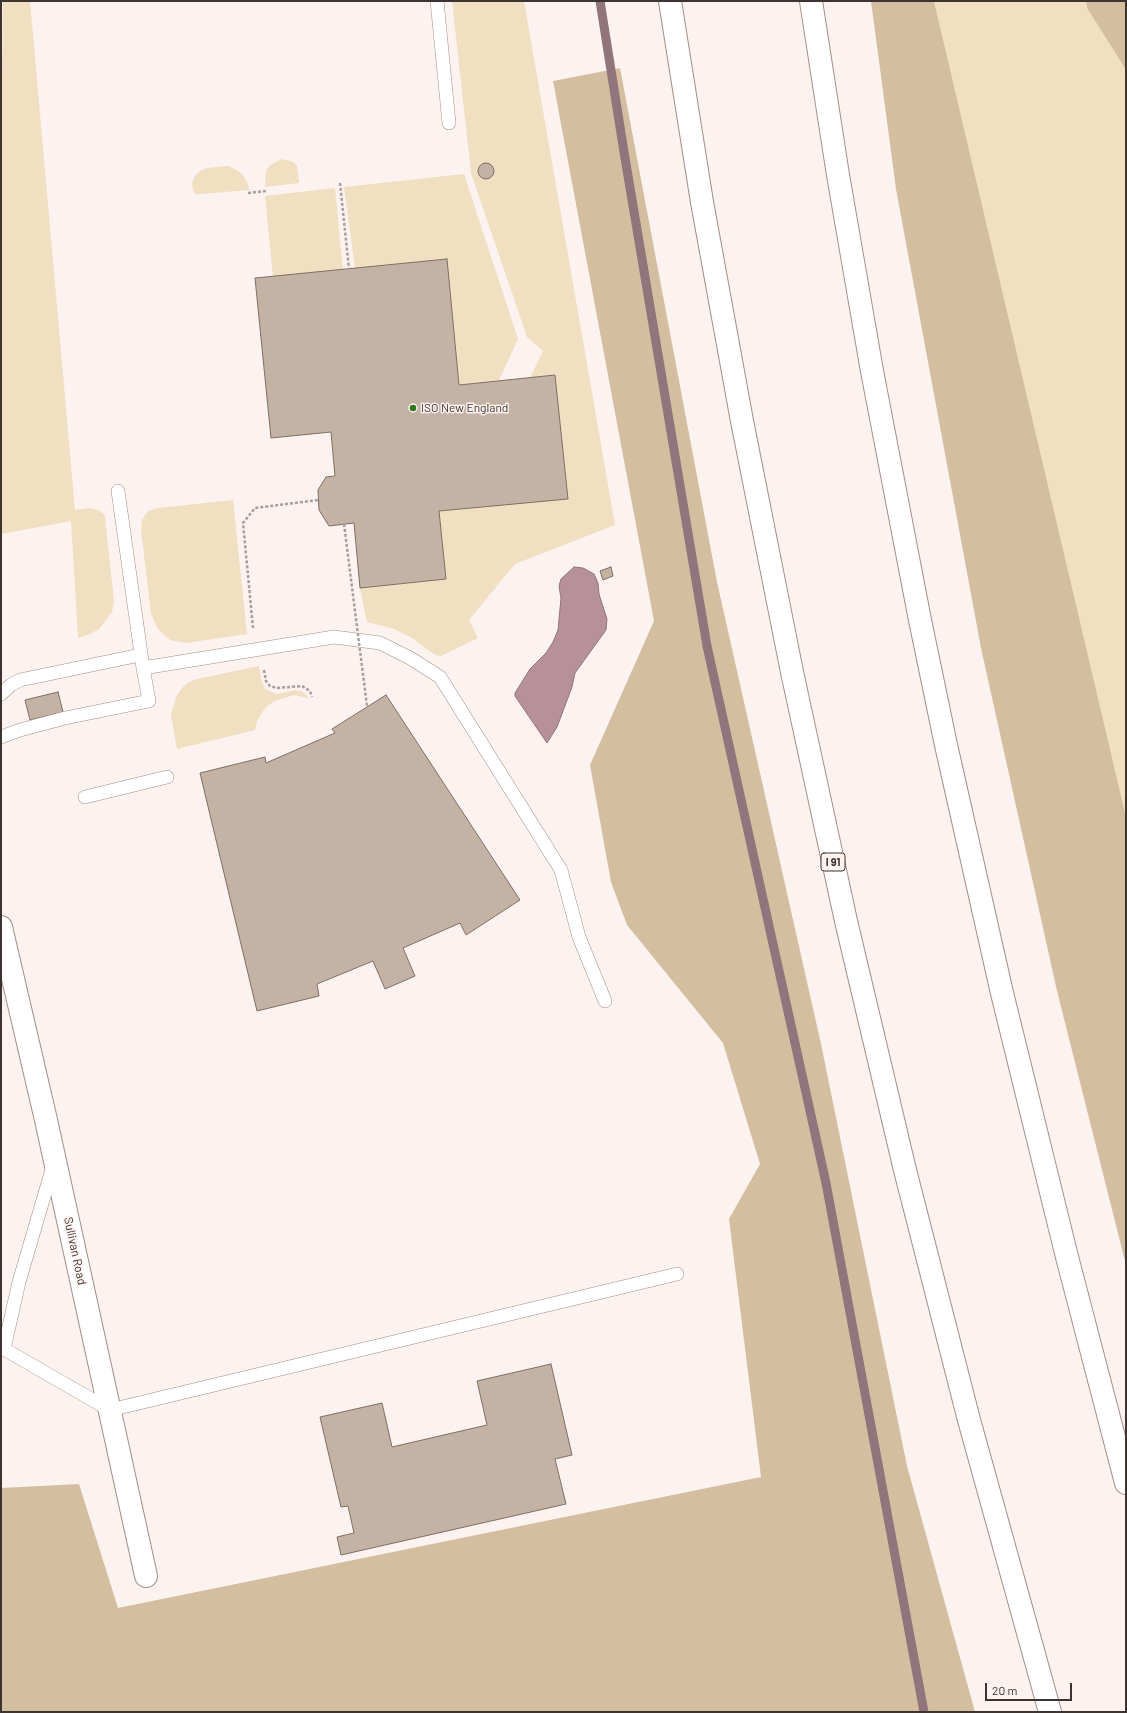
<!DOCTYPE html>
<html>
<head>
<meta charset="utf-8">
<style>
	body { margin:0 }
	#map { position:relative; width:1127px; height:1713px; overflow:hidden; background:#fcf2ef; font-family:Barlow,sans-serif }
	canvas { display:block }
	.frame { position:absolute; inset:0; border:2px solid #3d3432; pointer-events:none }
	.scale { position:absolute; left:985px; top:1683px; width:87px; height:18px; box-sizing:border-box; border:2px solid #3d3432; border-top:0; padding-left:5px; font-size:12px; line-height:14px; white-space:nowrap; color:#3d3432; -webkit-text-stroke:3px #fcf2ef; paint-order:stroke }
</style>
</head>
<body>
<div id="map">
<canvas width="1127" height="1713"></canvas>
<div class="frame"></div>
<div class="scale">20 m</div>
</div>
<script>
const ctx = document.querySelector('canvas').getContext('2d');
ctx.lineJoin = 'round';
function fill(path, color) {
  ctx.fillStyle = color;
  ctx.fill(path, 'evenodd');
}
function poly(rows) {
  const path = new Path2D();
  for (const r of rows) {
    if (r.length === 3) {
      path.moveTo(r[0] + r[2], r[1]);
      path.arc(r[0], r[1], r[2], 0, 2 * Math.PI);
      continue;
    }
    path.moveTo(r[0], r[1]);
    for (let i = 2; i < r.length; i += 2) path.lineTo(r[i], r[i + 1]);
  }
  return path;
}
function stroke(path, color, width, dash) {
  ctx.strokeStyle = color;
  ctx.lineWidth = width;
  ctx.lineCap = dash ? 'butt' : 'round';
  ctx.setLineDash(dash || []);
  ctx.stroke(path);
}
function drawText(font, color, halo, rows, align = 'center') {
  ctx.font = font + ' Barlow,sans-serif';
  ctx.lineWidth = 3;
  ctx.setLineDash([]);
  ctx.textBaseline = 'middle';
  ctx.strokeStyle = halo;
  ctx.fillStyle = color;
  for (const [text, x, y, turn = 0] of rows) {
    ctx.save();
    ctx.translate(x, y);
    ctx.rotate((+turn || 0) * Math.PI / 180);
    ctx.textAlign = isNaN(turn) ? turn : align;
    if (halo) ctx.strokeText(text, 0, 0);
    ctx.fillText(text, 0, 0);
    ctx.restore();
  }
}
fill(poly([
	[3,1,30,1,75,510,90,508,98,510,104,514,105,518,114,601,112,612,99,629,88,635,78,638,71,521,1,534,1,148],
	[452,1,524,1,615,525,515,564,469,620,478,638,441,656,435,655,412,638,394,629,367,622,360,588,446,579,439,511,568,499,555,375,530,378,543,351,527,337,471,173],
	[934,1,1086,1,1087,8,1126,70,1126,817],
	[282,159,294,162,297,166,299,183,265,187,266,171,270,165],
	[228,166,237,170,243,175,248,184,249,190,201,194,196,194,194,192,192,185,193,180,196,175,200,171,207,168],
	[464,174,518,339,499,380,459,385,447,259,355,268,344,187],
	[335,188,343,270,273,277,265,196],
	[233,500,247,634,186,643,170,640,158,629,151,614,141,530,142,520,148,511,158,508],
	[259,666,261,679,265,689,277,694,295,690,301,691,306,694,308,698,294,695,275,701,267,706,261,714,257,721,255,730,177,749,171,715,176,697,182,688,189,682,197,679]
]), '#f1dfc2');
fill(poly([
	[871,1,934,1,1126,817,1126,1265,1057,991,981,648,896,189],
	[1086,1,1126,1,1126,70,1087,8],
	[620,68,717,582,821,1044,907,1466,975,1712,1,1712,1,1488,79,1484,118,1608,761,1477,729,1219,760,1164,723,1043,627,925,611,882,590,765,654,621,553,81]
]), '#d3be9f');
const water = poly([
	[574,567,583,568,594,574,598,583,599,594,607,619,606,630,575,673,572,687,557,727,547,743,515,696,515,693,530,669,546,653,553,642,558,630,561,598,559,586,561,579,574,567]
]);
fill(water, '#b6909b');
stroke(water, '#92747c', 1);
stroke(poly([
	[600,1,624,152,707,646,826,1183,924,1712]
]), '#92747c', 9);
const building = poly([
	[486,171,8],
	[447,259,459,385,555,375,568,499,439,511,446,579,360,588,354,523,329,526,319,510,318,490,326,477,335,476,331,432,271,438,255,278,447,259],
	[611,567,613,576,603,580,600,571,611,567],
	[58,692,63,712,30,720,25,700,58,692],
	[386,695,520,900,466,935,460,923,403,948,415,976,385,989,373,961,317,984,319,996,257,1011,200,773,265,757,266,763,335,733,332,729,386,695],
	[551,1364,572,1455,555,1459,566,1504,341,1555,337,1537,354,1533,348,1506,341,1507,320,1417,382,1403,392,1447,487,1425,477,1381,551,1364]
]);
fill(building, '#c4b2a5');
stroke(building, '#7f6e62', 1);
const service = poly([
	[437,1,449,123],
	[118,491,143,668],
	[1,694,11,685,20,680,140,655],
	[1,737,20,730,65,718,149,701,143,668,334,637,380,643,410,658,440,677,561,870,579,937,605,1001],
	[85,797,167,777],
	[1,1349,4,1349,110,1410,677,1274],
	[4,1349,19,1282,53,1166]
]);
const minor = poly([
	[1,927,46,1120,146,1576]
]);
const motorway = poly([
	[670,1,702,202,742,421,792,672,846,921,905,1170,969,1420,1050,1712],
	[811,1,838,175,872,371,920,620,946,745,1002,993,1067,1257,1126,1483]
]);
stroke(service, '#a28d86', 14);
stroke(minor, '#a28d86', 24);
stroke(motorway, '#a28d86', 24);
stroke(poly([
	[340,183,349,269],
	[248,193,266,191],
	[253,628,243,523,255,508,318,500],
	[264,670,266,681,270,686,277,688,302,686,310,691,312,697]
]), '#a89e9c', 2.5, [3, 2]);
stroke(service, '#fff', 13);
stroke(minor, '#fff', 22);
stroke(motorway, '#fff', 22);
stroke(poly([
	[344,524,367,706]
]), '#a89e9c', 2.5, [3, 2]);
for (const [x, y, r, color] of [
	[413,408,4,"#30781b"]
]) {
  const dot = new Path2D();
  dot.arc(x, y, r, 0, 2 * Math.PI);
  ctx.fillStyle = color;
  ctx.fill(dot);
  stroke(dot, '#fcf2ef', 1.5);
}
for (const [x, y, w] of [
	[833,862,24]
]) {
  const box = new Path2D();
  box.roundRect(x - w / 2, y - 9, w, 18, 3);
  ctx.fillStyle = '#fcf2ef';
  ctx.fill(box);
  stroke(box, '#3d3432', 1);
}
drawText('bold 11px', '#3d3432', null, [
	["I 91",833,862]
]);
drawText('12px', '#3d3432', '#fcf2ef', [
	["ISO New England",421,408]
], 'left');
drawText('12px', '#3d3432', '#fcf2ef', [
	["Sullivan Road",75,1251,78]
]);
</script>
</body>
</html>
